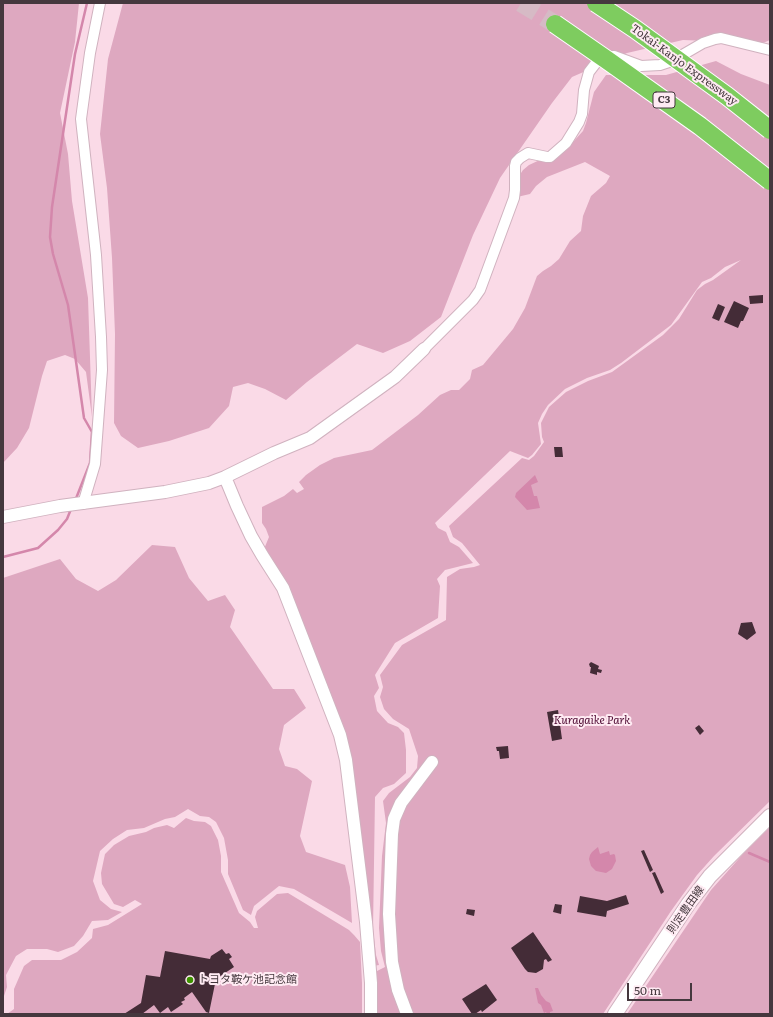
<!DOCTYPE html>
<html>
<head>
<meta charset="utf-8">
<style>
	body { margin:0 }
	#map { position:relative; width:773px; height:1017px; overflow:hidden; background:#fadae7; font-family:Literata,serif }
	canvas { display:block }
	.frame { position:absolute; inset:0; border:4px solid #45383e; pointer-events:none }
	.scale { position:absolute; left:627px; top:983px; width:65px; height:18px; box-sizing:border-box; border:2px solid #45383e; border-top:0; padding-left:5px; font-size:12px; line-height:14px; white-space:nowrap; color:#45383e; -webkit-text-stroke:3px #ffebf3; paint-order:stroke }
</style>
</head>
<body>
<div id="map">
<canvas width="773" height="1017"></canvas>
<div class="frame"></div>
<div class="scale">50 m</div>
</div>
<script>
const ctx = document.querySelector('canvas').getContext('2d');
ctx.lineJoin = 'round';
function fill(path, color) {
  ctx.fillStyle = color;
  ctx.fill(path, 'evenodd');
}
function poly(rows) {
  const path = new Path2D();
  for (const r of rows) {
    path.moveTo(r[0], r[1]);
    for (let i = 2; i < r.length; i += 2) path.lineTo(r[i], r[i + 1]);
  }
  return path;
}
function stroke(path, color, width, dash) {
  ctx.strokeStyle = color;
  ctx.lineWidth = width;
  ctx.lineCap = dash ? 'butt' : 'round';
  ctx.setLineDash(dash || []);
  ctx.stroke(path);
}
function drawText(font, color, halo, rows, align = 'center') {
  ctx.font = font + ' Literata,"Noto Sans JP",serif';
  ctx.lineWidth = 4;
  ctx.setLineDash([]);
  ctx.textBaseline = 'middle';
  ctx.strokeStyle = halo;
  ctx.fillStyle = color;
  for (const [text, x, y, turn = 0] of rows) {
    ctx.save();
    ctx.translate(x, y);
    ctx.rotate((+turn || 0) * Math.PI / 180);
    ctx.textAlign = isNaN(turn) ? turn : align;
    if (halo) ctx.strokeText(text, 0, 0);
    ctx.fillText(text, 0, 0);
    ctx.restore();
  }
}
fill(poly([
	[3,3,79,3,75,42,60,113,68,154,72,201,88,298,92,417,86,372,75,359,65,355,47,361,42,376,29,428,17,448,3,463],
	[123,3,770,3,770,40,763,43,683,40,627,53,572,77,552,103,500,178,473,235,441,317,410,341,383,353,357,344,307,382,286,400,265,389,248,383,233,387,229,406,209,428,169,441,138,448,121,436,114,423,115,334,112,258,107,188,100,134,108,59],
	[716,61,741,74,770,85,770,801,714,856,697,875,671,911,603,1014,376,1014,375,972,385,967,381,951,379,928,382,856,386,823,383,801,389,793,410,777,417,768,418,756,409,729,393,719,384,709,380,697,383,687,380,675,402,645,446,620,447,577,460,569,474,567,480,565,462,543,453,537,449,526,522,458,529,460,534,456,544,442,542,437,541,423,549,407,566,392,588,381,612,372,663,335,679,319,697,290,705,284,713,280,741,260,725,267,711,278,702,282,671,325,621,363,610,370,587,378,565,389,548,405,542,414,538,423,541,444,532,455,528,458,510,451,435,523,438,528,446,532,450,542,459,547,473,563,445,570,437,579,440,586,438,618,395,643,375,675,379,688,374,696,377,711,388,723,398,727,404,733,406,750,406,773,394,784,383,788,375,797,373,929,376,955,379,965,373,966,345,739,264,549,269,537,266,529,262,523,262,507,284,496,293,489,297,493,304,489,299,482,306,475,320,465,334,458,372,450,418,415,440,395,451,390,459,390,470,379,472,370,483,365,513,329,525,308,537,276,543,271,551,266,559,259,570,241,581,231,583,216,591,196,606,183,610,176,585,162,547,177,536,186,530,194,517,197,519,176,523,170,529,165,570,146,573,142,583,131,586,123,594,92,606,75,666,75],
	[152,545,175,547,189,578,208,601,225,595,235,610,230,627,273,689,294,689,306,708,284,725,279,749,285,766,297,769,312,781,300,836,306,852,345,865,350,887,352,923,294,889,279,886,254,906,251,915,243,910,228,874,228,860,224,838,216,822,209,817,200,816,188,809,175,817,165,819,144,828,127,830,113,839,100,851,93,881,100,900,111,909,122,912,108,920,92,921,83,936,74,946,58,952,47,949,27,949,16,956,6,975,7,987,3,999,3,578,60,559,76,579,98,591,116,580],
	[186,818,194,821,205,822,211,826,218,840,221,856,221,872,239,913,250,922,254,928,258,928,255,917,257,911,277,894,288,893,349,930,354,935,360,942,362,983,362,1014,7,1014,14,1009,14,989,24,966,32,960,61,960,77,952,92,938,93,929,108,925,142,904,135,900,123,907,114,904,102,884,101,873,105,854,114,845,129,836,146,832,154,828,167,825,174,828],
	[770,827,770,1014,627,1014,711,890,743,854]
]), '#dea8c0');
fill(poly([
	[535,475,538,482,531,485,534,496,537,496,540,508,527,510,515,497,516,493],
	[598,847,600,854,609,851,610,855,614,854,615,855,616,861,612,869,606,873,596,871,591,866,589,859,590,855,592,852],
	[535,988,538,988,541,995,546,1001,550,1003,553,1011,550,1012,550,1014,547,1014,546,1012,544,1013,541,1005,538,1003]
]), '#d487ab');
stroke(poly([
	[75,501,90,463,92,432,84,418,68,305,53,254,50,237,52,207,75,54,87,3],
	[3,557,38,548,58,530,67,519,71,509],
	[749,853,770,862]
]), '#d487ab', 2.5);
fill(poly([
	[763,295,763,303,750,304,749,296],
	[734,301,749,308,743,321,741,321,738,328,724,322],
	[718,304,725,307,719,321,712,318],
	[554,447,562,447,563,457,555,457],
	[752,622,756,633,747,640,738,634,741,623],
	[591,662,599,666,598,669,602,670,601,673,597,672,597,675,590,673,591,667,590,667,589,664],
	[558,710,562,739,552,741,547,712],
	[699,725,704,731,700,735,695,728],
	[508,746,509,758,500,759,499,751,497,751,496,747],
	[644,850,653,870,650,872,641,851],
	[655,872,664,892,661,894,652,873],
	[626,895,629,904,607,911,606,917,577,912,580,896,607,901],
	[555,904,562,905,561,914,553,912],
	[467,909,475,910,474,916,466,914],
	[533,932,552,960,548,962,546,959,544,960,543,969,536,973,528,972,525,969,511,948],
	[222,949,226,954,229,953,232,957,229,959,234,967,216,979,209,1013,206,1012,192,992,184,998,185,1000,181,1002,183,1004,171,1012,168,1007,160,1013,154,1005,142,1014,124,1014,141,1003,146,975,160,977,165,951,210,959,211,956],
	[486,984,497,1000,482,1012,481,1010,475,1014,472,1014,462,999]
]), '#442c37');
stroke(poly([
	[521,3,555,24]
]), '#d6bac5', 18, [18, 9]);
const minor = poly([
	[424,349,473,300,480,290,514,198,515,190,515,166,516,162,520,158,528,153,547,157,550,157,566,143,579,122,582,114,584,90,589,72,599,59,607,57,614,56,641,66,660,65,672,61,703,43,715,39,721,38,770,50],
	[83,504,95,464,102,370,101,337,96,255,81,119,90,53,100,3]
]);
const tertiary = poly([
	[225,477,237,506,251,536,262,555,283,588,340,735,346,760,366,922,371,983,371,1014],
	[3,517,60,506,165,492,209,483,225,477,274,453,310,438,395,377,424,349],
	[407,1014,398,990,392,962,389,914,392,834,394,819,401,803,432,762]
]);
const secondary = poly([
	[615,1014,689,903,710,876,770,816]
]);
stroke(minor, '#d0b2bf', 12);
stroke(tertiary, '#d0b2bf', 14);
stroke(secondary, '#d0b2bf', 16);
stroke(minor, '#fff', 10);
stroke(tertiary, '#fff', 12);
stroke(secondary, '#fff', 14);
const motorwayBridge = poly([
	[596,3,635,29,727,96,770,130],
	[555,24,607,60,700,126,770,181]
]);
stroke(motorwayBridge, '#fff', 20, []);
stroke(motorwayBridge, '#7ecc5f', 18);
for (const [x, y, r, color] of [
	[190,980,4,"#3e9300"]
]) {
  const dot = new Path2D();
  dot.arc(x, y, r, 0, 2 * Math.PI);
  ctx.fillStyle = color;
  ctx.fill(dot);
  stroke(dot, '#ffebf3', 1.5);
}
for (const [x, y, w] of [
	[664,100,22]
]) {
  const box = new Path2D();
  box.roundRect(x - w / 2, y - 8, w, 16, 3);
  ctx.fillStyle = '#ffebf3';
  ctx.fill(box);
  stroke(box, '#45383e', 1);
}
drawText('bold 10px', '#45383e', null, [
	["C3",664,100]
]);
drawText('11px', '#45383e', '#ffebf3', [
	["Tokai-Kanjo Expressway",684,65,36],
	["則定豊田線",686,910,-55]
]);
drawText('italic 11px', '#4c0730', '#ffebf3', [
	["Kuragaike Park",592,721]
]);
drawText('11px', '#45383e', '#ffebf3', [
	["トヨタ鞍ケ池記念館",198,980]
], 'left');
</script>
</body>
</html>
